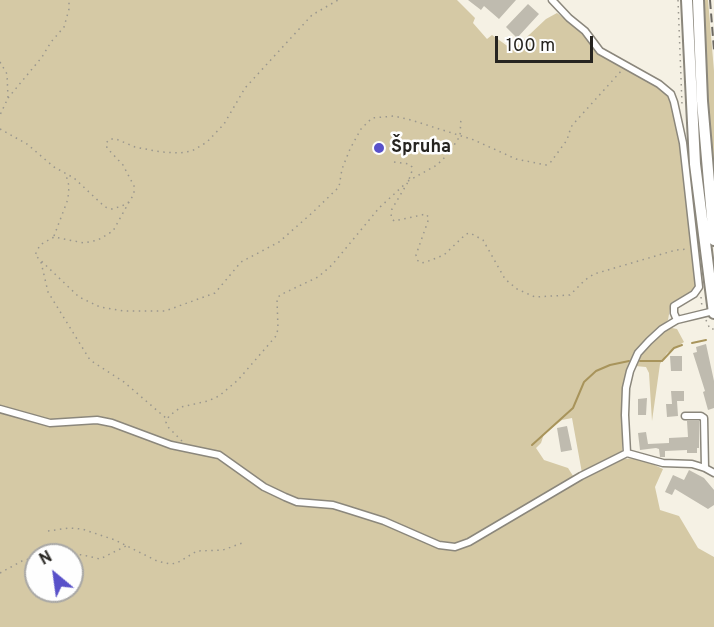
<!DOCTYPE html>
<html>
<head>
<meta charset="utf-8">
<style>
	body { margin:0 }
	#map { position:relative; width:714px; height:627px; overflow:hidden; background:#f5f1e4; font-family:Overpass,sans-serif }
	canvas { display:block }
	.north { position:absolute; left:24px; top:543px; width:60px; height:60px; box-sizing:border-box; background:#fefefe; border:2px solid #a8a7a5; border-radius:50%; rotate:331deg; font-size:16px; font-weight:700; line-height:24px; text-align:center; color:#262420 }
	.north::after { content:''; display:block; margin:auto; width:21px; height:27px; background:#5951c9; clip-path:polygon(50% 0,100% 100%,50% 72%,0 100%) }
	.scale { position:absolute; left:495px; top:36px; width:98px; height:27px; box-sizing:border-box; border:3px solid #262420; border-top:0; padding-left:8px; font-size:18px; line-height:21px; white-space:nowrap; color:#262420; -webkit-text-stroke:4px #fefefe; paint-order:stroke }
</style>
</head>
<body>
<div id="map">
<canvas width="714" height="627"></canvas>
<div class="north">N</div>
<div class="scale">100 m</div>
</div>
<script>
const ctx = document.querySelector('canvas').getContext('2d');
ctx.lineJoin = 'round';
function fill(path, color) {
  ctx.fillStyle = color;
  ctx.fill(path, 'evenodd');
}
function poly(rows) {
  const path = new Path2D();
  for (const r of rows) {
    path.moveTo(r[0], r[1]);
    for (let i = 2; i < r.length; i += 2) path.lineTo(r[i], r[i + 1]);
  }
  return path;
}
function stroke(path, color, width, dash) {
  ctx.strokeStyle = color;
  ctx.lineWidth = width;
  ctx.lineCap = dash ? 'butt' : 'round';
  ctx.setLineDash(dash || []);
  ctx.stroke(path);
}
function drawText(font, color, halo, rows, align = 'center') {
  ctx.font = font + ' Overpass,sans-serif';
  ctx.lineWidth = 5;
  ctx.setLineDash([]);
  ctx.textBaseline = 'middle';
  ctx.strokeStyle = halo;
  ctx.fillStyle = color;
  for (const [text, x, y, turn = 0] of rows) {
    ctx.save();
    ctx.translate(x, y);
    ctx.rotate((+turn || 0) * Math.PI / 180);
    ctx.textAlign = isNaN(turn) ? turn : align;
    if (halo) ctx.strokeText(text, 0, 0);
    ctx.fillText(text, 0, 0);
    ctx.restore();
  }
}
fill(poly([
	[0,0,457,0,475,18,473,23,487,39,492,35,513,50,546,19,557,13,582,32,598,54,627,67,661,88,669,96,679,133,696,286,689,293,671,303,668,320,647,338,628,365,623,394,622,451,582,473,572,418,562,420,544,434,541,443,536,448,544,460,568,468,575,479,456,545,439,543,361,511,291,497,264,484,224,455,183,447,140,432,112,420,88,417,58,421,0,406],
	[702,0,708,0,714,71,714,208,709,157],
	[672,328,677,329,684,342,667,353,660,364,652,421,649,373,646,367,635,366,646,348,664,330],
	[0,412,51,425,94,422,110,424,163,445,223,459,262,487,292,503,336,508,389,526,424,542,454,550,617,460,633,458,648,462,663,469,655,487,660,510,679,516,698,548,714,557,714,627,0,627],
	[36,555,72,555,72,591,36,591]
]), '#d5c9a5');
stroke(poly([
	[692,343,706,340],
	[640,361,662,361,674,348,682,345],
	[532,445,573,408,584,382,596,371,610,365,629,361]
]), '#a8945b', 2);
fill(poly([
	[468,0,516,0,499,19,484,6,481,10],
	[528,4,539,14,517,38,506,27],
	[706,344,714,381,714,408,708,410,703,392,705,391,693,353,697,352,696,347],
	[670,356,682,356,682,371,671,371],
	[671,391,684,391,684,401,677,401,678,416,667,417,666,404,672,404],
	[647,398,646,415,638,415,638,399],
	[687,421,699,421,699,448,697,448,697,453,687,453,687,450,665,451,665,457,660,457,659,449,656,448,640,450,638,433,646,432,648,444,669,443,669,438,688,437],
	[567,426,572,450,561,452,557,428],
	[689,470,704,478,714,490,714,505,708,509,675,489,672,495,665,492,673,475,684,480]
]), '#bfbbaf');
const minor = poly([
	[552,0,569,18,585,31,600,51,659,84,671,94,674,102,683,143,699,287,694,294,674,306,674,313,677,320],
	[714,311,677,320,662,329,649,341,638,353,630,371,626,388,625,415,627,453,663,463,692,464,705,468,714,473],
	[0,409,50,423,97,420,112,423,171,445,219,455,264,487,285,497,297,502,333,505,346,509,384,521,439,545,455,547,469,542,581,476,627,453],
	[685,416,701,416,704,418,705,468]
]);
const primary = poly([
	[687,0,695,164,714,313],
	[698,0,702,101,714,240]
]);
stroke(minor, '#8b877c', 9);
stroke(primary, '#8b877c', 14);
stroke(poly([
	[678,0,682,104],
	[0,62,7,74,8,98,0,115],
	[8,98,42,57,51,42,64,27,69,9,69,0],
	[0,129,27,144,54,167,74,178,105,207,112,209,122,206,129,202,134,194,134,186,123,165,107,148,106,143,110,139,116,139,135,147,161,152,180,153,192,151,207,142,224,124,245,88,312,15,338,0],
	[394,162,409,164,412,167,412,171,408,182,392,209,391,217,394,221,426,214,429,218,416,255,417,260,421,263,426,262,444,255,466,234,470,233,483,240,505,279,517,289,535,297,570,295,585,280,594,274,676,250,689,249],
	[408,181,437,165,449,153,460,136,461,117],
	[129,202,113,231,98,240,84,243,54,237,40,245,35,255,79,297,100,307,124,311,165,311,215,293,241,262,279,242,312,213,339,187,342,169,350,149,361,129,372,118,394,116,411,120,474,140,516,159,546,165,550,163,567,140,571,127,576,121,622,70],
	[54,236,68,199,69,186,66,175],
	[41,262,48,292,90,360,124,382,167,419],
	[701,297,702,307],
	[706,320,710,329,714,329],
	[182,441,167,426,166,422,169,416,181,407,208,401,219,396,238,380,276,336,278,329,277,299,280,295,318,277,332,265,379,208,405,184],
	[48,531,69,528,82,529,115,540,157,561,170,564,177,563,197,551,223,550,245,542],
	[50,555,63,553,83,555,100,559,126,546],
	[0,573,22,561,36,557]
]), '#9a978e', 1.5, [1.5, 4.5]);
stroke(minor, '#fff', 6);
stroke(primary, '#fff', 10);
stroke(poly([
	[710,0,714,50]
]), '#6c6962', 2, [9, 4.5]);
for (const [x, y, r, color] of [
	[379,148,6,"#5951c9"]
]) {
  const dot = new Path2D();
  dot.arc(x, y, r, 0, 2 * Math.PI);
  ctx.fillStyle = color;
  ctx.fill(dot);
  stroke(dot, '#fefefe', 2);
}
drawText('bold 18px', '#262420', '#fefefe', [
	["Špruha",391,148]
], 'left');
</script>
</body>
</html>
